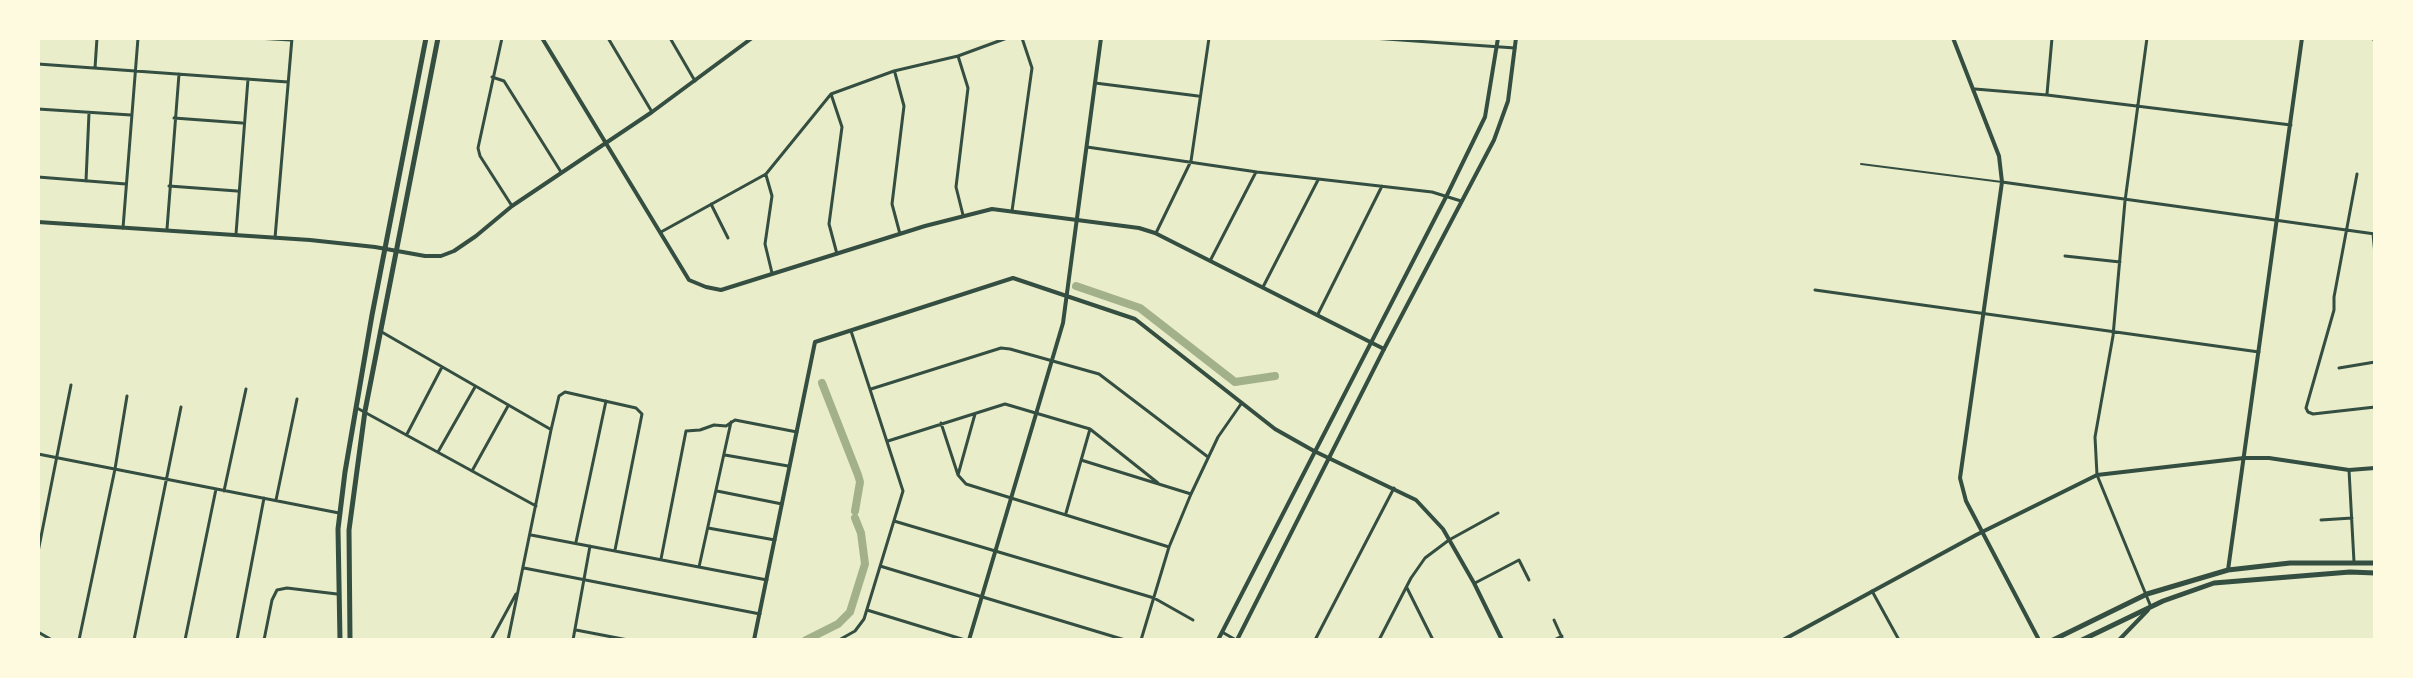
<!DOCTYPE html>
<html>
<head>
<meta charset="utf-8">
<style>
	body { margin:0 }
	#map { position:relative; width:2413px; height:678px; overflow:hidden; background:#e9edc9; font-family:"Noto Sans",sans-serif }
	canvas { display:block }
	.frame { position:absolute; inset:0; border:40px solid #fefae0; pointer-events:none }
</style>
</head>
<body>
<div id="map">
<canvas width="2413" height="678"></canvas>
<div class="frame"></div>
</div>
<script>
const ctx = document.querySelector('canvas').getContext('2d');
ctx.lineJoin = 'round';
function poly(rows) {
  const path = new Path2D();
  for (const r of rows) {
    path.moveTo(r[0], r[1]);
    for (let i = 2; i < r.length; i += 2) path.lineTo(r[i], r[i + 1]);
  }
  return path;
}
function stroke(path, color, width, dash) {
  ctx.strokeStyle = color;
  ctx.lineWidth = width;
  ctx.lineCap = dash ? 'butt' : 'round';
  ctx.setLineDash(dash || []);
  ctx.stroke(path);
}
stroke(poly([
	[1076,286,1140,308,1235,382,1275,376],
	[822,383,858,475,860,482,855,511],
	[806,640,838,624,850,612,865,564,861,533,855,518]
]), '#a3b18a', 8);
stroke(poly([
	[1861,164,2002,182]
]), '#344e41', 2);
stroke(poly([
	[256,38,291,40],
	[502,38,478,148,480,156,512,206],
	[608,38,652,112],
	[670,38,695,81],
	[1372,38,1515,48],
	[2147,38,2125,201,2113,336,2095,437,2097,475,2151,607],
	[958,56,968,88,956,187,963,215],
	[38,64,288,82],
	[95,68,97,38],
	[895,73,904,106,892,204,900,234],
	[492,77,504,81,561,172],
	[1095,83,1198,96],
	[1975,89,2047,95,2291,125],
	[831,94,842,127,829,224,837,254],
	[2047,94,2052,38],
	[38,109,131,115],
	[174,118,242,123],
	[1087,147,1257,172,1432,192,1461,201],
	[2357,174,2334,297,2334,310,2306,408,2308,412,2313,414,2375,407],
	[766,175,772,196,765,244,772,273],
	[38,177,126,184],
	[86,181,89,113],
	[2002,182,2375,234],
	[169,186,237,191],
	[711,204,728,238],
	[1012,211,1032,68,1022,38],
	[123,228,138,38],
	[167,229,179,74],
	[661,232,766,174,831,94,894,71,958,56,1007,38],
	[1156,233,1191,161,1209,38],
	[236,234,248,79],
	[2373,234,2375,254],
	[275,238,292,38],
	[2065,256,2120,262],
	[1210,261,1256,172],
	[1263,287,1318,180],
	[1815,290,2259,352],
	[1318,314,1382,186],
	[380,331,550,429],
	[2339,368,2375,362],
	[871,389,1001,348,1010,349,1099,374,1208,457],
	[357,408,536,506],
	[941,423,958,475,966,484,1169,547],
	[407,434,442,367],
	[888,441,1005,404,1090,429,1158,483],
	[438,452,475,387],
	[38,454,339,513],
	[725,455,788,466],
	[1081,460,1191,494],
	[2349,470,2354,562],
	[472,471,508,406],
	[958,475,975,414],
	[224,491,246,389],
	[717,491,782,504],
	[276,500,297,399],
	[1066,513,1090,429],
	[2321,520,2352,518],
	[894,521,1154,598,1193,620],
	[708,528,775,540],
	[531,535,767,580],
	[576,542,606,401],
	[38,552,71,385],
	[661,559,686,431,700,430,714,425,726,426,735,420,797,432],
	[880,566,1125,640],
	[699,567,731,422],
	[524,568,760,614],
	[1475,583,1519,560,1529,580],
	[1407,588,1433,640],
	[1872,591,1899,640],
	[867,610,965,640],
	[1554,620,1563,640],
	[576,630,628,640],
	[38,632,52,640],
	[1222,632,1236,640],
	[79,640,115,469,127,396],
	[134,640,181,407],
	[185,640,216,489],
	[237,640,264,498],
	[264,640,272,600,277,590,287,588,337,594],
	[491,640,516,594],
	[508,640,551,430,559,396,565,392,636,408,642,414,615,550],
	[573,640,590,546],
	[839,640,855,631,864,619,903,491,851,331],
	[1141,640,1169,547,1191,494,1218,437,1241,404],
	[1315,640,1394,488],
	[1379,640,1411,578,1425,558,1449,540,1498,513],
	[1554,640,1562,636]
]), '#344e41', 3);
stroke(poly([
	[542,38,689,280,706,287,721,290,925,226,992,209,1139,228,1155,233,1384,349],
	[38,222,310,240,375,247,425,256,441,256,454,251,476,236,512,206,652,112,752,38],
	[2228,570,2302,38],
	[754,640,815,342,1013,278,1135,319,1275,429,1314,451,1416,500,1443,529,1474,583,1502,640],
	[969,640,1063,323,1101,38]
]), '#344e41', 4);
stroke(poly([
	[1953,38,1999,156,2002,182,1960,478,1966,501,2039,640],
	[1218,640,1447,195,1485,117,1498,38],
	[1237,640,1384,349,1494,140,1508,101,1516,38],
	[1783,640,1976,535,2097,475,2244,458,2269,458,2349,470,2375,468],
	[2119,640,2148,610]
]), '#344e41', 4);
stroke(poly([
	[2374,38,2375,40],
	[340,640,338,529,345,472,372,315,426,38],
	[350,640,349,530,365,411,438,38]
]), '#344e41', 5);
stroke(poly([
	[2053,640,2147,594,2228,570,2290,563,2375,563],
	[2082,640,2163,601,2214,583,2350,572,2375,573]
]), '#344e41', 5);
</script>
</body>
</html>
